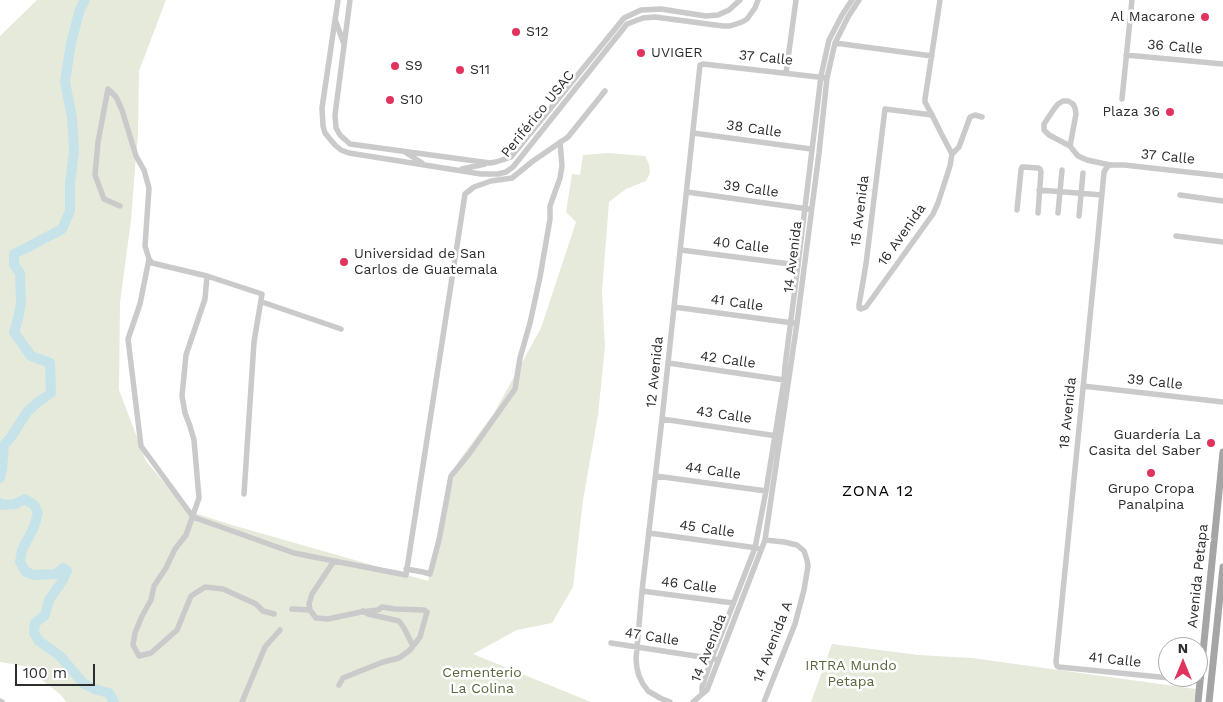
<!DOCTYPE html>
<html>
<head>
<meta charset="utf-8">
<style>
	body { margin:0 }
	#map { position:relative; width:1223px; height:702px; overflow:hidden; background:#fff; font-family:"Work Sans",sans-serif }
	canvas { display:block }
	.north { position:absolute; left:1158px; top:637px; width:50px; height:50px; box-sizing:border-box; background:#fff; border:1px solid #ababab; border-radius:50%; rotate:0deg; font-size:14px; font-weight:700; line-height:20px; text-align:center; color:#2d2d2d }
	.north::after { content:''; display:block; margin:auto; width:18px; height:22px; background:#e0335e; clip-path:polygon(50% 0,100% 100%,50% 72%,0 100%) }
	.scale { position:absolute; left:15px; top:664px; width:80px; height:22px; box-sizing:border-box; border:2px solid #2d2d2d; border-top:0; padding-left:6px; font-size:15px; line-height:18px; white-space:nowrap; color:#2d2d2d; -webkit-text-stroke:4px #fff; paint-order:stroke }
</style>
</head>
<body>
<div id="map">
<canvas width="1223" height="702"></canvas>
<div class="north">N</div>
<div class="scale">100 m</div>
</div>
<script>
const ctx = document.querySelector('canvas').getContext('2d');
ctx.lineJoin = 'round';
function fill(path, color) {
  ctx.fillStyle = color;
  ctx.fill(path, 'evenodd');
}
function poly(rows) {
  const path = new Path2D();
  for (const r of rows) {
    path.moveTo(r[0], r[1]);
    for (let i = 2; i < r.length; i += 2) path.lineTo(r[i], r[i + 1]);
  }
  return path;
}
function stroke(path, color, width, dash) {
  ctx.strokeStyle = color;
  ctx.lineWidth = width;
  ctx.lineCap = dash ? 'butt' : 'round';
  ctx.setLineDash(dash || []);
  ctx.stroke(path);
}
function drawText(font, color, halo, rows, align = 'center') {
  ctx.font = font + ' "Work Sans",sans-serif';
  ctx.lineWidth = 5;
  ctx.setLineDash([]);
  ctx.textBaseline = 'middle';
  ctx.strokeStyle = halo;
  ctx.fillStyle = color;
  for (const [text, x, y, turn = 0] of rows) {
    ctx.save();
    ctx.translate(x, y);
    ctx.rotate((+turn || 0) * Math.PI / 180);
    ctx.textAlign = isNaN(turn) ? turn : align;
    if (halo) ctx.strokeText(text, 0, 0);
    ctx.fillText(text, 0, 0);
    ctx.restore();
  }
}
fill(poly([
	[37,0,166,0,139,71,138,135,136,156,131,220,120,303,119,390,146,461,188,511,232,525,428,581,458,462,494,413,541,328,576,222,566,212,572,174,580,175,583,155,609,153,645,156,649,164,650,173,646,181,626,189,609,202,602,292,605,347,598,415,583,500,573,587,552,623,517,630,473,654,591,702,66,702,61,695,24,666,0,662,0,36],
	[832,644,919,655,972,658,1196,689,1194,702,811,702]
]), '#e6eadb');
stroke(poly([
	[0,478,2,470,4,445,11,437,27,412,38,402,51,393,50,363,31,356,14,332,18,319,21,304,20,273,14,265,14,254,30,246,62,229,70,211,70,184,74,151,72,117,65,82,71,43,80,9,85,0],
	[0,503,3,505,15,504,25,499,34,505,38,513,34,527,22,550,20,562,26,572,34,575,56,574,63,568,67,571,63,580,49,600,45,615,35,623,34,633,39,641,60,656,84,684,97,690,109,693,114,702]
]), '#c7e3ea', 10);
stroke(poly([
	[338,0,322,108,323,126,325,133,335,145,341,150,349,153,481,174,498,174,506,172,513,167,627,24,643,18,655,17,723,26,730,26,742,22,747,19,755,8,758,0],
	[350,0,335,115,336,128,340,135,350,144,490,163,496,162,511,157,624,18,641,10,661,9,706,16,718,15,729,10,740,0],
	[336,22,344,44],
	[835,43,932,56],
	[1126,55,1223,64],
	[786,73,796,0],
	[1122,99,1132,0],
	[932,115,885,109,866,264,859,305,859,308,861,309,866,307,933,214,938,203,950,166,952,154,942,135,932,115,925,102,925,99,940,0],
	[693,133,811,149],
	[1070,146,1076,114,1075,108,1073,104,1068,101,1063,101,1058,104,1054,109,1044,124,1044,130,1049,135,1070,146,1078,156,1087,160,1110,165,1124,165,1223,176],
	[405,152,422,163],
	[952,154,959,147,970,117,975,115,982,117],
	[1110,165,1107,167,1104,172,1098,236,1056,662,1057,666,1059,667,1200,681],
	[462,169,485,164],
	[1039,190,1102,195],
	[687,192,808,209],
	[1180,195,1223,201],
	[120,206,104,199,95,175,98,142,108,89,116,97,122,110,136,156,144,170,149,188,145,246,149,259,140,304,128,339,141,446,193,517,294,553,334,561],
	[1017,210,1021,170,1022,167,1024,167,1038,168,1040,169,1041,172,1038,213],
	[1058,213,1062,170],
	[1079,216,1083,173],
	[1176,236,1223,242],
	[681,250,798,265],
	[149,259,152,263,207,276,262,294,254,342,244,494],
	[207,276,205,299,186,355,182,396,185,413,190,426,194,440,199,498,186,535,175,549,166,568,154,586,151,600,142,616,135,633,133,645,139,656,151,653,177,630,191,596,205,587,223,589,256,604,263,611,274,614],
	[262,302,341,329],
	[674,307,793,323],
	[668,363,784,380],
	[1083,386,1223,402],
	[662,419,777,436],
	[656,476,766,491],
	[649,533,757,548],
	[406,569,423,572,430,574,439,540,451,476,469,454,515,389,520,358,530,323,540,277,550,219,550,206,560,178,562,166,560,142],
	[642,591,733,603],
	[292,609,310,610,309,604,312,594,334,561,406,575,465,194,474,187,491,181,512,178,533,161,568,137,605,91],
	[310,610,316,618,328,619,361,612,378,610,382,607,395,609,424,610,427,612,420,637,410,650,399,658,383,662,343,678,339,685],
	[363,611,368,614,399,621,404,628,413,646],
	[611,643,715,659],
	[702,694,702,687,712,658,755,548,766,491,784,380,785,366,798,265,821,76,829,40,842,15,852,0],
	[0,701,2,702],
	[242,702,265,647,280,630],
	[670,702,660,698,648,691,643,684,639,676,637,668,636,659,642,591,662,419,700,65,703,64,827,78],
	[693,702,707,690,765,540,797,323,819,153,827,78,835,43,848,17,859,0],
	[764,702,795,624,804,590,808,566,807,560,804,551,797,545,784,542,765,540]
]), '#cacaca', 5.5);
stroke(poly([
	[1198,702,1223,452],
	[1209,702,1223,567]
]), '#a5a5a5', 7);
for (const [x, y, r, color] of [
	[1205,17,5,"#e0335e"],
	[516,32,5,"#e0335e"],
	[641,53,5,"#e0335e"],
	[395,66,5,"#e0335e"],
	[460,70,5,"#e0335e"],
	[390,100,5,"#e0335e"],
	[1170,112,5,"#e0335e"],
	[344,262,5,"#e0335e"],
	[1211,443,5,"#e0335e"],
	[1151,473,5,"#e0335e"]
]) {
  const dot = new Path2D();
  dot.arc(x, y, r, 0, 2 * Math.PI);
  ctx.fillStyle = color;
  ctx.fill(dot);
  stroke(dot, '#fff', 2);
}
drawText('14px', '#2d2d2d', '#fff', [
	["Al Macarone",1195,17,"right"],
	["S12",526,32],
	["UVIGER",651,53],
	["S9",405,66],
	["S11",470,70],
	["S10",400,100],
	["Plaza 36",1160,112,"right"],
	["Universidad de San",354,254],
	["Carlos de Guatemala",354,270],
	["Guardería La",1201,435,"right"],
	["Casita del Saber",1201,451,"right"],
	["Grupo Cropa",1151,489,"center"],
	["Panalpina",1151,505,"center"]
], 'left');
drawText('14px', '#2d2d2d', '#fff', [
	["36 Calle",1175,47,5],
	["37 Calle",766,58,6],
	["Periférico USAC",538,114,-51],
	["38 Calle",754,129,8],
	["37 Calle",1168,157,6],
	["39 Calle",751,189,8],
	["15 Avenida",860,211,-83],
	["16 Avenida",902,235,-55],
	["40 Calle",741,245,7],
	["14 Avenida",793,257,-83],
	["41 Calle",737,303,8],
	["42 Calle",728,360,8],
	["12 Avenida",655,372,-84],
	["39 Calle",1155,382,6],
	["18 Avenida",1068,413,-84],
	["43 Calle",724,415,8],
	["44 Calle",713,471,8],
	["45 Calle",707,529,8],
	["Avenida Petapa",1198,576,-84],
	["46 Calle",689,585,7],
	["47 Calle",652,637,9],
	["14 Avenida A",773,642,-69],
	["14 Avenida",709,648,-68],
	["41 Calle",1115,660,6]
]);
drawText('14px', '#58673c', '#fff', [
	["IRTRA Mundo",851,666],
	["Petapa",851,682],
	["Cementerio",482,673],
	["La Colina",482,689]
]);
ctx.letterSpacing = '1px';
drawText('16px', '#000', '#fff', [
	["ZONA 12",878,491]
]);
ctx.letterSpacing = '0px';
</script>
</body>
</html>
